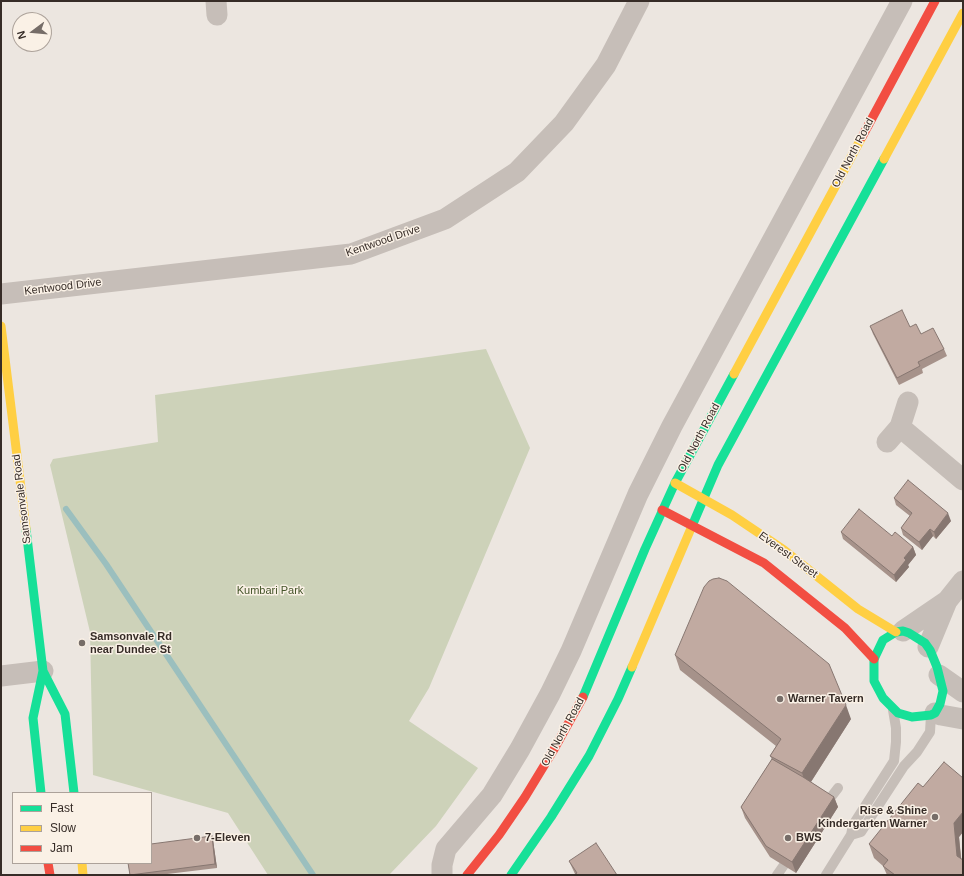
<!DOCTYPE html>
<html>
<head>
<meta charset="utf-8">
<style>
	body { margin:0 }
	#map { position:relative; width:964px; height:876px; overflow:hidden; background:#ece6e0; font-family:Helvetica,sans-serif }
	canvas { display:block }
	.frame { position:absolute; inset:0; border:2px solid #362c27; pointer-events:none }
	.legend { position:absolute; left:12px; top:792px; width:140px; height:72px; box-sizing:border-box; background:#faf1e6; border:1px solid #aca29a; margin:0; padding:5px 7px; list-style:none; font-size:12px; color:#362c27 }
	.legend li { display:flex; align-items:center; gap:8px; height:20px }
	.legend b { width:20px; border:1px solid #aca29a }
	.north { position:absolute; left:12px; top:12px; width:40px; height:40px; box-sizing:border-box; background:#faf1e6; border:1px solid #aca29a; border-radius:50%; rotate:254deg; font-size:11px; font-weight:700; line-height:16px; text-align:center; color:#362c27 }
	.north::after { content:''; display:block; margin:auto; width:14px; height:18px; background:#766d68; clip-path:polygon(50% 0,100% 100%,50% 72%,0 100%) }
</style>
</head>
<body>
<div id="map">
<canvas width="964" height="876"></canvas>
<div class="frame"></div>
<ul class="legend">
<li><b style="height:5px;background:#16e098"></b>Fast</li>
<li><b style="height:5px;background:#ffcf43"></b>Slow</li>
<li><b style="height:5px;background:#f24e42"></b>Jam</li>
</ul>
<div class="north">N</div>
</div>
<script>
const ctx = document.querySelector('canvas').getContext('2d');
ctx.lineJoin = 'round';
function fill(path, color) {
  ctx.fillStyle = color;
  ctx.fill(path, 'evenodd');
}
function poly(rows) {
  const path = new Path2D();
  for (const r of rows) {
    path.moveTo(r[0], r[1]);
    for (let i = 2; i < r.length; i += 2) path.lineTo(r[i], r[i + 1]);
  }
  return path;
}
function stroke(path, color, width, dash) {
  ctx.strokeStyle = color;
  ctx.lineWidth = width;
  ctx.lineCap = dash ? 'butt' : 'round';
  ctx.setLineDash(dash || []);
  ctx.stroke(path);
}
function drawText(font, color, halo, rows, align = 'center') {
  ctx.font = font + ' Helvetica,sans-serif';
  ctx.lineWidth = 3;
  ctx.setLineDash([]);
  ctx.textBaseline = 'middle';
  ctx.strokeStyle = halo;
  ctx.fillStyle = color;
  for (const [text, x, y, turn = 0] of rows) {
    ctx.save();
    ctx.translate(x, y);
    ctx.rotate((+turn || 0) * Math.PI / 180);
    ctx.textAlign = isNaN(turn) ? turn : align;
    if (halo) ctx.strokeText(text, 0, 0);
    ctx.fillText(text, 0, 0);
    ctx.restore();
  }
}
fill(poly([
	[486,349,530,448,429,688,409,721,478,768,436,826,389,875,268,875,228,813,93,775,90,632,50,465,53,459,158,442,155,395]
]), '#cdd2b9');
stroke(poly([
	[66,509,106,564,313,875]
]), '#9bbfbe', 6);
stroke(poly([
	[828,801,838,788],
	[851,835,861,832,904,766,917,752,930,732,931,715],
	[777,875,784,865],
	[826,875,851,835,853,825,894,761,896,742,896,728,893,710]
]), '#c6beb8', 10);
stroke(poly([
	[216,1,217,15],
	[1,294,351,254,445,219,517,172,564,123,606,65,639,1],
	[900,427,963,480],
	[887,442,900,427,908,402],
	[903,631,947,601,963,581],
	[928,647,947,601],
	[939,675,963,692],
	[1,676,43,671],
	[935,713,941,715,963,719],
	[442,875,442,865,446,849,492,795,520,749,550,694,571,651,638,494,672,426,902,1]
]), '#c6beb8', 21);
stroke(poly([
	[692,526,718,465,884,159],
	[26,529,43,671,33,718,41,793],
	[903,631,909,633,925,643,930,650,937,667,943,691,940,704,935,713,931,715,912,717,898,713,883,698,874,681,874,659,883,640,896,632,903,631],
	[43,671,65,714,74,793],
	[583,697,645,549,675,483,734,374],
	[511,875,551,817,589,756,618,699,632,667]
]), '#16e098', 9);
stroke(poly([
	[884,159,963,13],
	[1,326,26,529],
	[734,374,862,137],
	[675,483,732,515,784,550,858,609,896,632],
	[632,667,692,526],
	[82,863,83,875]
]), '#ffcf43', 9);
stroke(poly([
	[862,137,935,1],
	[662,510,764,563,845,628,874,659],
	[48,863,50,875],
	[467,875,499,835,525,797,553,751,583,697]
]), '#f24e42', 9);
fill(poly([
	[870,326,910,327,944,349,947,356,922,369,923,373,899,385,873,334],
	[894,498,951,521,936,539,933,536,922,550,903,535,901,528,910,516,896,505],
	[841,532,892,536,913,547,916,555,908,565,909,567,896,582,843,539],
	[675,655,851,719,811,782,834,797,838,807,796,873,770,857,745,818,741,807,772,759,770,756,776,746,680,670],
	[963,778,963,832,959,837,963,875,887,875,883,866,874,858,869,844,923,787],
	[212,836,213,840,217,868,159,875,130,875,128,863],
	[569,861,617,875,575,874]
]), '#a6928a');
fill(poly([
	[948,513,951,521,936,539,934,532],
	[930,529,933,536,922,550,919,542],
	[913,547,916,555,908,565,909,567,896,582,894,575,904,558],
	[846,705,851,719,807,788,802,773],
	[834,797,838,807,796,873,792,862],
	[963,812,963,832,959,837,962,870,957,856,954,823],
	[212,836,213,840,217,868,215,864]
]), '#877771');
const building = poly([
	[902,310,910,327,916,324,921,334,933,328,944,349,918,362,920,366,897,378,870,326,902,310],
	[908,480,948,513,934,532,930,529,919,542,901,528,912,513,894,498,908,480],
	[859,509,892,536,895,532,913,547,904,558,906,560,894,575,841,532,859,509],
	[719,578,727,581,829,664,846,705,802,773,770,756,781,739,675,655,704,587,709,581,713,579,719,578],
	[772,759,803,777,834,797,792,862,766,846,741,807,772,759],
	[944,762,963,778,963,812,954,823,957,856,963,860,963,875,895,875,883,866,888,860,869,844,918,783,923,787,944,762],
	[212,836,215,864,130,875,128,863,151,863,151,844,212,836],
	[596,843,617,875,574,875,577,873,569,861,596,843]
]);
fill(building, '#c1aaa1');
stroke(building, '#877771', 1);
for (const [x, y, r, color] of [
	[82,643,4,"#766d68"],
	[780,699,4,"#766d68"],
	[935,817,4,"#766d68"],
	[197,838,4,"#766d68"],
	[788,838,4,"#766d68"]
]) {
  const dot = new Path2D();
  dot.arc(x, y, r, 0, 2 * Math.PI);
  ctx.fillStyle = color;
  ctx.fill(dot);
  stroke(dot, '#faf1e6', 1.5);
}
drawText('11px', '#362c27', '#faf1e6', [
	["Old North Road",853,153,-62],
	["Kentwood Drive",383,241,-19],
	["Kentwood Drive",63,287,-7],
	["Old North Road",699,438,-62],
	["Samsonvale Road",22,499,-97],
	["Everest Street",788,555,36],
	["Old North Road",563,732,-61]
]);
drawText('11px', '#45552a', '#faf1e6', [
	["Kumbari Park",270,591]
]);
drawText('bold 11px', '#362c27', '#faf1e6', [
	["Samsonvale Rd",90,637],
	["near Dundee St",90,650],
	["Warner Tavern",788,699],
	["Rise & Shine",927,811,"right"],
	["Kindergarten Warner",927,824,"right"],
	["7-Eleven",205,838],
	["BWS",796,838]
], 'left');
</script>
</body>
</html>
